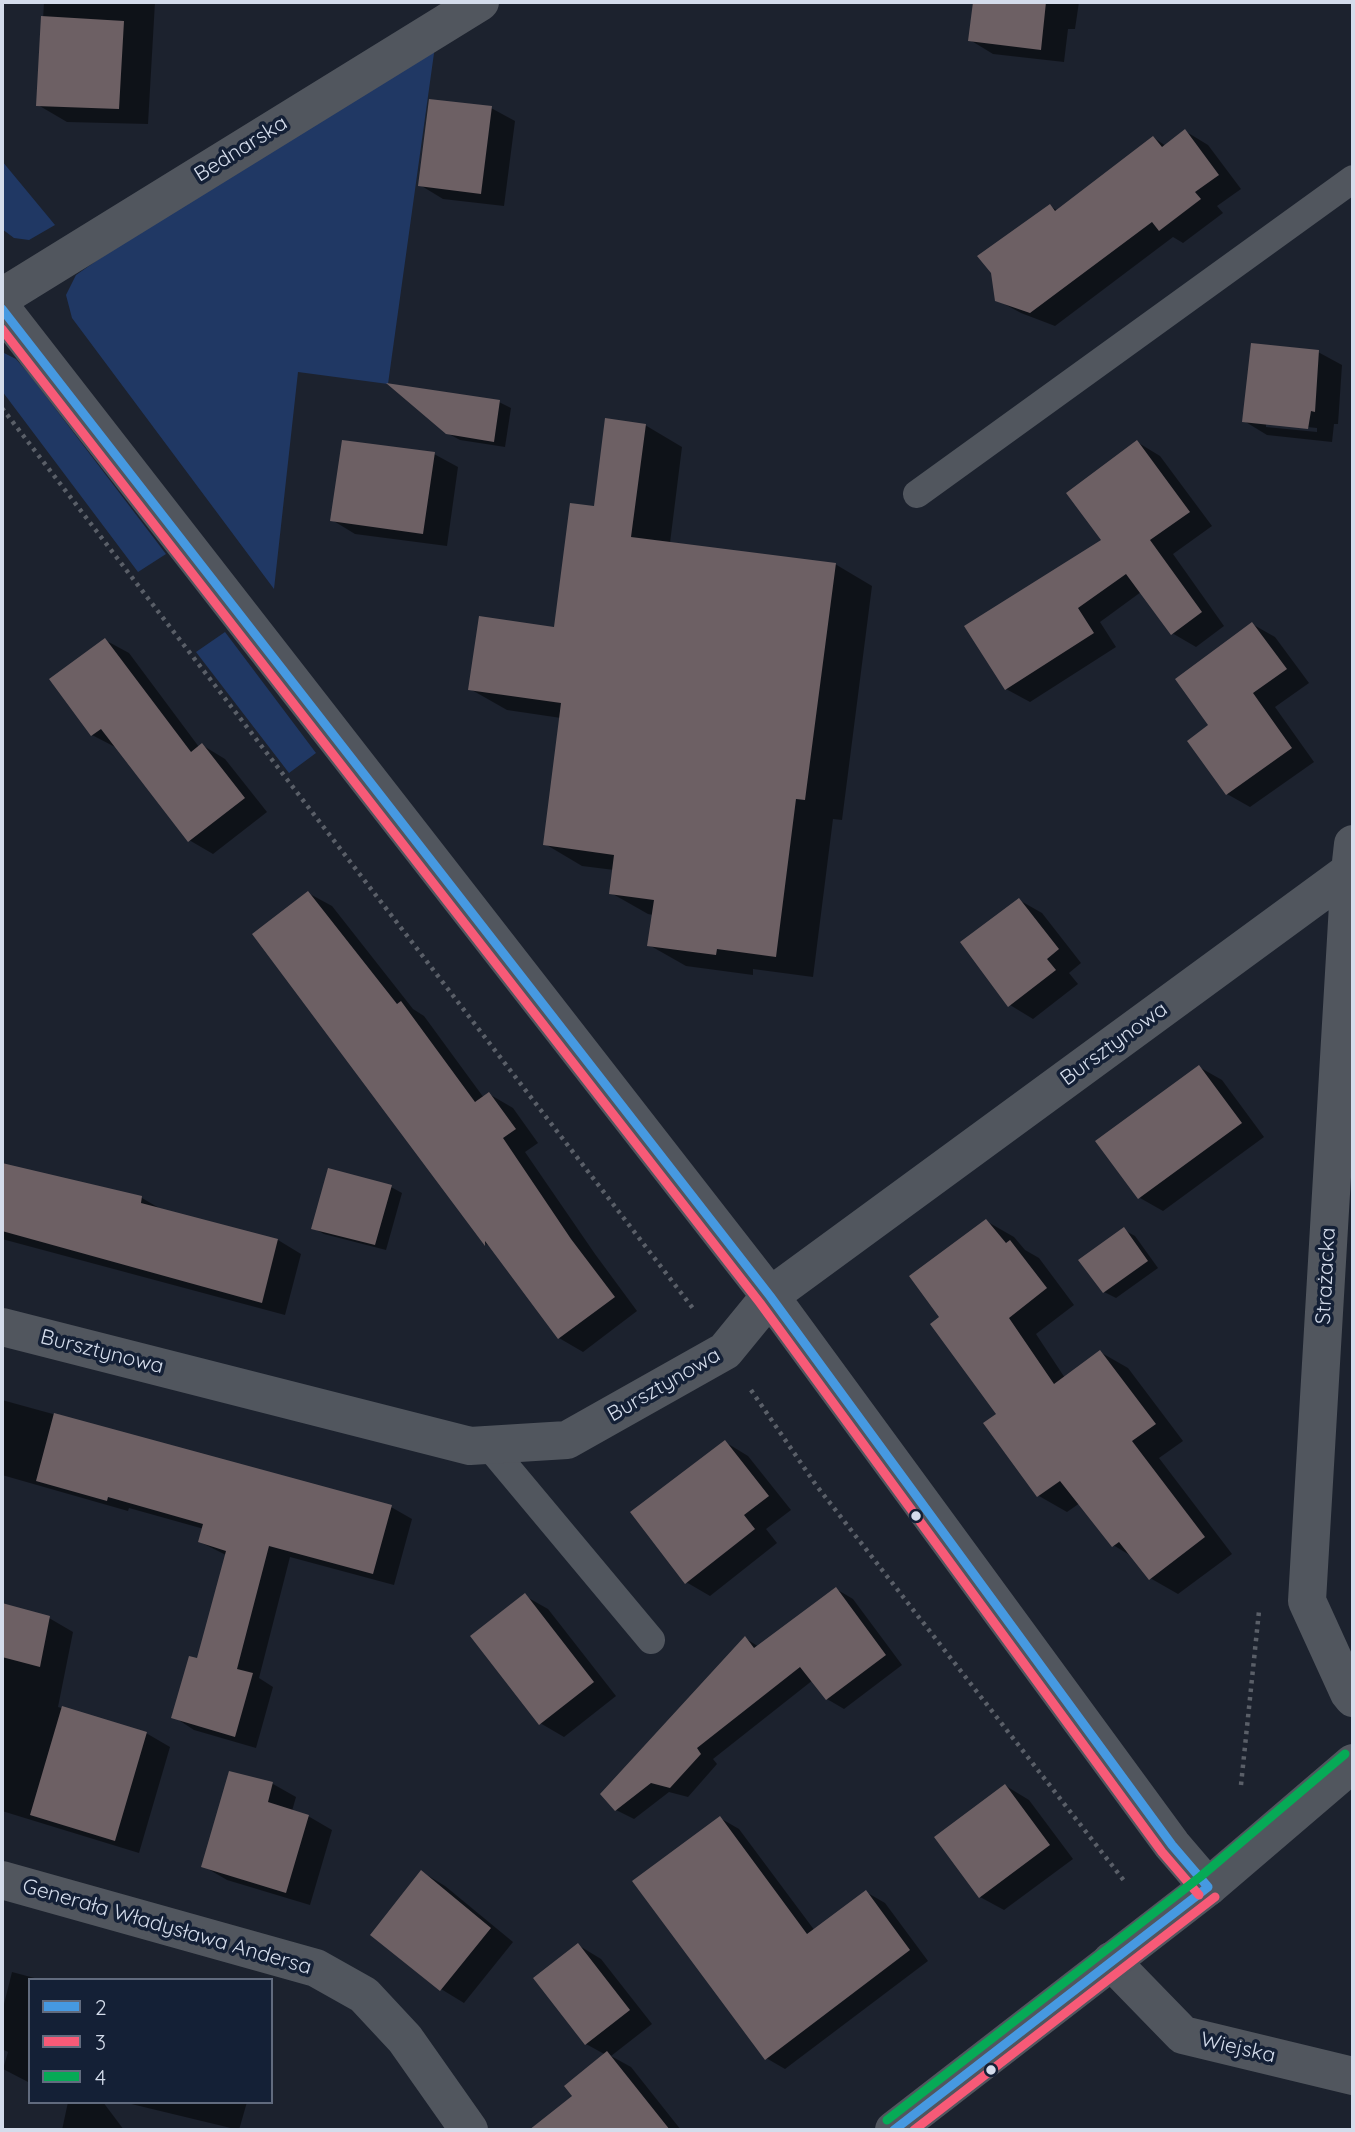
<!DOCTYPE html>
<html>
<head>
<meta charset="utf-8">
<style>
	body { margin:0 }
	#map { position:relative; width:1355px; height:2132px; overflow:hidden; background:#1c222e; font-family:Quicksand,sans-serif }
	canvas { display:block }
	.frame { position:absolute; inset:0; border:4px solid #d4dceb; pointer-events:none }
	.legend { position:absolute; left:28px; top:1978px; width:245px; height:126px; box-sizing:border-box; background:#142036; border:2px solid #616b7e; margin:0; padding:9px 12px; list-style:none; font-size:21px; color:#d4dceb }
	.legend li { display:flex; align-items:center; gap:14px; height:35px }
	.legend b { width:35px; border:2px solid #616b7e }
</style>
</head>
<body>
<div id="map">
<canvas width="1355" height="2132"></canvas>
<div class="frame"></div>
<ul class="legend">
<li><b style="height:9px;background:#4699e1"></b>2</li>
<li><b style="height:9px;background:#f75a77"></b>3</li>
<li><b style="height:9px;background:#06aa56"></b>4</li>
</ul>
</div>
<script>
const ctx = document.querySelector('canvas').getContext('2d');
ctx.lineJoin = 'round';
function fill(path, color) {
  ctx.fillStyle = color;
  ctx.fill(path, 'evenodd');
}
function poly(rows) {
  const path = new Path2D();
  for (const r of rows) {
    path.moveTo(r[0], r[1]);
    for (let i = 2; i < r.length; i += 2) path.lineTo(r[i], r[i + 1]);
  }
  return path;
}
function stroke(path, color, width, dash) {
  ctx.strokeStyle = color;
  ctx.lineWidth = width;
  ctx.lineCap = dash ? 'butt' : 'round';
  ctx.setLineDash(dash || []);
  ctx.stroke(path);
}
function drawText(font, color, halo, rows, align = 'center') {
  ctx.font = font + ' Quicksand,sans-serif';
  ctx.lineWidth = 7;
  ctx.setLineDash([]);
  ctx.textBaseline = 'middle';
  ctx.strokeStyle = halo;
  ctx.fillStyle = color;
  for (const [text, x, y, turn = 0] of rows) {
    ctx.save();
    ctx.translate(x, y);
    ctx.rotate((+turn || 0) * Math.PI / 180);
    ctx.textAlign = isNaN(turn) ? turn : align;
    if (halo) ctx.strokeText(text, 0, 0);
    ctx.fillText(text, 0, 0);
    ctx.restore();
  }
}
fill(poly([
	[435,46,388,384,298,372,274,589,72,318,66,295,76,275,119,245],
	[2,161,55,225,29,240,14,238,2,229],
	[2,352,16,359,29,374,166,554,138,572,2,391],
	[225,632,316,753,289,773,196,652]
]), '#203864');
fill(poly([
	[44,2,155,2,148,124,67,122,38,105],
	[973,2,1079,2,1075,29,1068,29,1064,62,993,54,970,40],
	[491,108,515,121,504,206,443,199,420,185],
	[1185,131,1208,145,1241,189,1217,206,1223,213,1183,243,1173,237,1055,326,1021,313,997,300,1050,206,1058,211,1154,138,1166,146],
	[1318,352,1342,365,1338,424,1334,424,1332,442,1267,435,1244,421],
	[1266,423,1317,428,1317,432,1266,427],
	[499,402,511,408,505,447,460,440,447,433],
	[645,425,682,447,670,543,835,564,872,586,842,820,833,819,813,977,753,969,753,975,686,966,649,945,653,915,648,914,611,893,614,870,582,866,545,844,561,718,507,710,470,689,556,629,595,508],
	[1137,442,1160,456,1212,526,1173,554,1224,626,1196,647,1172,633,1141,592,1100,622,1116,647,1030,702,1006,689,1103,540],
	[434,454,458,467,447,546,355,534,332,520],
	[1252,624,1275,637,1309,683,1275,707,1314,762,1250,807,1227,794,1210,726],
	[105,640,129,653,199,747,202,745,225,759,267,812,213,854,189,840,117,748,92,735],
	[308,893,332,906,413,1009,424,1016,484,1098,489,1094,513,1108,538,1143,525,1152,595,1254,637,1311,583,1352,559,1338,493,1249,486,1244,254,934],
	[1019,900,1042,913,1081,963,1069,973,1078,984,1033,1019,1010,1005],
	[1199,1067,1222,1080,1264,1137,1163,1211,1140,1198],
	[2,1164,142,1198,164,1211,278,1240,301,1254,285,1315,2,1239],
	[391,1187,402,1193,386,1250,324,1234,313,1228],
	[986,1221,1014,1237,1025,1250,1039,1258,1074,1305,1036,1334,1065,1378,1100,1352,1128,1368,1183,1441,1159,1458,1232,1554,1178,1594,1150,1578,1133,1557,1113,1545,1080,1503,1067,1512,1039,1496,986,1424,999,1414,942,1317],
	[1124,1230,1135,1236,1158,1268,1116,1298,1104,1292],
	[2,1400,391,1507,412,1519,394,1585,290,1557,259,1678,273,1687,256,1748,194,1730,174,1717,198,1660,226,1555,200,1542,204,1529,129,1508,128,1511,2,1475],
	[725,1442,748,1456,791,1510,766,1529,777,1543,710,1596,686,1582],
	[836,1589,853,1599,902,1665,844,1709,827,1699,813,1680,713,1759,717,1764,688,1797,669,1792,634,1819,616,1810,745,1638,759,1647],
	[525,1596,548,1609,616,1696,564,1737,540,1723],
	[2,1605,49,1618,73,1632,58,1707,146,1733,170,1747,139,1853,2,1811],
	[230,1773,273,1784,296,1797,292,1811,308,1816,332,1830,310,1905,227,1880,203,1866],
	[1006,1786,1029,1800,1073,1859,1004,1910,980,1897],
	[720,1818,739,1829,815,1931,866,1892,885,1903,928,1961,785,2069,766,2058],
	[422,1872,445,1886,513,1942,464,2003,441,1989],
	[578,1945,601,1959,652,2024,611,2056,631,2067,681,2130,564,2130,551,2114,574,2096,606,2055,586,2044],
	[12,1972,42,1980,30,1980,30,2083,3,2069,8,2052,2,2049,2,2012],
	[68,2102,103,2102,124,2130,62,2130],
	[123,2102,247,2102,239,2130]
]), '#0007');
fill(poly([
	[973,2,1046,2,1041,50,968,41],
	[41,16,124,21,119,109,36,106],
	[429,99,492,106,481,194,418,186],
	[1185,129,1219,175,1195,192,1201,199,1159,231,1152,222,1030,313,995,301,991,273,977,256,1050,204,1055,211,1153,136,1162,147],
	[1251,343,1319,350,1315,412,1311,411,1308,429,1242,422],
	[386,383,500,400,494,442,446,434],
	[605,418,646,424,631,537,836,563,805,800,796,799,776,957,717,949,716,955,647,946,654,900,609,894,614,855,543,845,561,703,468,690,479,616,554,627,570,503,594,506],
	[342,440,435,452,423,534,330,521],
	[1137,440,1190,512,1150,540,1202,612,1171,635,1126,574,1078,608,1094,633,1005,690,964,626,1101,540,1066,493],
	[1252,622,1287,669,1253,693,1292,748,1226,795,1187,741,1208,725,1175,679],
	[105,638,191,752,202,743,245,798,188,842,101,729,91,736,49,679],
	[308,891,397,1004,401,1001,475,1102,489,1092,516,1129,503,1138,571,1239,615,1297,558,1339,485,1241,485,1246,252,934],
	[1019,898,1059,949,1047,959,1056,970,1008,1007,960,942],
	[1199,1065,1242,1123,1138,1199,1095,1141],
	[2,1163,142,1196,141,1203,278,1239,262,1303,2,1231],
	[328,1168,392,1185,375,1245,311,1229],
	[986,1219,1006,1243,1010,1240,1047,1288,1009,1318,1054,1384,1100,1350,1156,1424,1132,1441,1205,1537,1149,1580,1119,1542,1112,1547,1060,1481,1037,1497,983,1423,996,1414,930,1324,939,1317,909,1276],
	[1124,1227,1148,1261,1103,1293,1078,1260],
	[54,1413,392,1505,373,1574,269,1546,237,1669,253,1673,235,1737,171,1718,189,1656,197,1658,226,1551,198,1542,203,1524,108,1497,107,1501,36,1481],
	[725,1440,769,1496,744,1515,755,1529,685,1584,630,1512],
	[836,1587,886,1655,826,1700,800,1667,697,1748,701,1754,670,1788,651,1783,615,1811,600,1794,745,1636,754,1648],
	[525,1593,594,1682,539,1725,470,1636],
	[2,1603,50,1616,40,1667,2,1657],
	[62,1706,147,1732,115,1841,30,1815],
	[229,1771,273,1782,268,1802,309,1815,286,1893,201,1867],
	[1005,1784,1050,1845,979,1898,934,1837],
	[720,1816,807,1934,866,1890,910,1950,765,2060,632,1881],
	[421,1870,491,1928,440,1991,370,1935],
	[578,1943,630,2010,585,2045,533,1978],
	[607,2051,670,2130,529,2130,572,2096,564,2086]
]), '#6d6064');
stroke(poly([
	[2,408,695,1311],
	[751,1390,816,1485,1125,1882],
	[1241,1785,1259,1611]
]), '#5a5f68', 4.5, [3.5, 5]);
stroke(poly([
	[917,494,1353,179],
	[488,1445,651,1640]
]), '#51565e', 28);
stroke(poly([
	[2,297,480,2],
	[2,309,770,1296,1172,1845,1208,1887],
	[1353,844,1350,871,1307,1601,1349,1693,1353,1698],
	[2,1327,470,1446,567,1440,725,1351,770,1296,1350,871],
	[2,1880,316,1968,364,1995,405,2039,469,2130],
	[1111,1961,1183,2035,1353,2076]
]), '#51565e', 38);
stroke(poly([
	[894,2130,1208,1887,1353,1763]
]), '#51565e', 38);
stroke(poly([
	[2,309,770,1296,1172,1845,1208,1887],
	[894,2130,1208,1887]
]), '#4699e1', 9);
stroke(poly([
	[2,329,760,1303,1162,1852,1199,1895],
	[914,2130,1215,1897]
]), '#f75a77', 9);
stroke(poly([
	[887,2120,1200,1877,1345,1754]
]), '#06aa56', 9);
for (const [x, y, r, color] of [
	[916,1516,6,"#d4dceb"],
	[991,2070,6,"#d4dceb"]
]) {
  const dot = new Path2D();
  dot.arc(x, y, r, 0, 2 * Math.PI);
  ctx.fillStyle = color;
  ctx.fill(dot);
  stroke(dot, '#142036', 2.5);
}
drawText('21px', '#d4dceb', '#142036', [
	["Bednarska",241,149,-32],
	["Bursztynowa",1114,1044,-36],
	["Strażacka",1326,1276,-87],
	["Bursztynowa",102,1352,14],
	["Bursztynowa",664,1385,-30],
	["Generała Władysława Andersa",167,1927,16],
	["Wiejska",1238,2048,13]
]);
</script>
</body>
</html>
